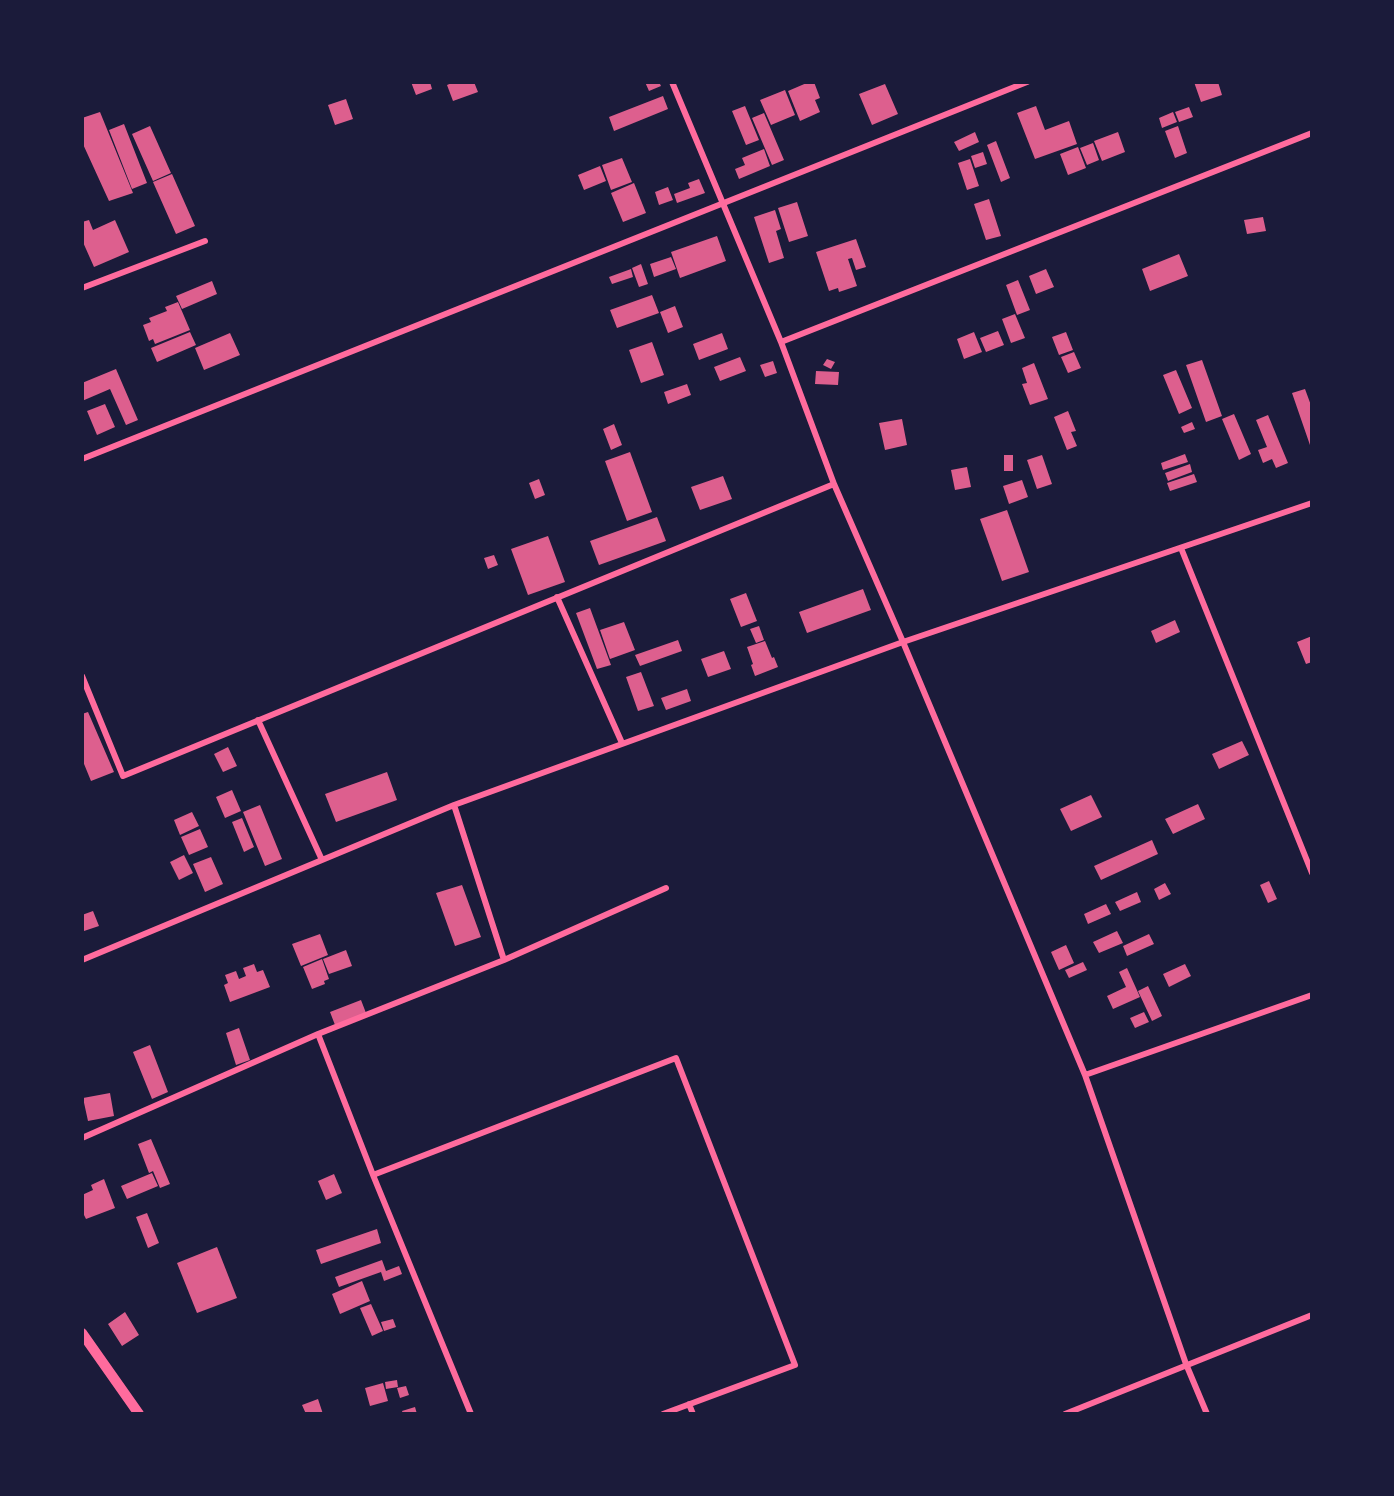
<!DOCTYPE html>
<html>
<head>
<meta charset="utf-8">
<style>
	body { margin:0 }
	#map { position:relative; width:1394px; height:1496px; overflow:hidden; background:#1b1b3a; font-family:"Titillium Web",sans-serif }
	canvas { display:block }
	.frame { position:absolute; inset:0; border:84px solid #1b1b3a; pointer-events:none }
</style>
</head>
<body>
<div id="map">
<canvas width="1394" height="1496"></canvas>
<div class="frame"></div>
</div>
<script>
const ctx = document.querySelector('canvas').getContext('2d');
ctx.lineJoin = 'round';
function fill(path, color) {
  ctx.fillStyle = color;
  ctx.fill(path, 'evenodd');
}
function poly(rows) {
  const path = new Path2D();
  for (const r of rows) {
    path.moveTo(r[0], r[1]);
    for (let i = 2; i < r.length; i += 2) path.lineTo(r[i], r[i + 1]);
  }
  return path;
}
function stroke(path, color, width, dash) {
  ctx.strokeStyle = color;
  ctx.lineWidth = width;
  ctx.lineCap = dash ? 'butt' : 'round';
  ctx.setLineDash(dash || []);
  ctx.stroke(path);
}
fill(poly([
	[411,82,430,82,432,89,416,95],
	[454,82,474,82,478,92,453,101,447,85],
	[645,82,659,82,661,86,649,91],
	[809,82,814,82,820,98,815,100,820,112,800,121,788,91],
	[1194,82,1218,82,1222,95,1201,102],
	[885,84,898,114,872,125,859,94],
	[785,90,795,115,771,125,760,100],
	[663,96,668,109,614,131,609,117],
	[346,99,353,119,335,125,328,105],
	[745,106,759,140,746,145,732,111],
	[1036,106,1045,130,1069,121,1077,144,1035,159,1017,113],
	[1189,107,1193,117,1179,122,1175,112],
	[100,112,133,193,109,201,82,142,82,118],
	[1173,112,1177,122,1162,128,1159,118],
	[764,113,784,160,772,165,752,118],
	[124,124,147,183,132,189,109,130],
	[150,126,171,173,153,181,132,134],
	[1178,126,1187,153,1175,158,1165,131],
	[975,132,979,142,959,151,954,142],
	[1118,132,1125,152,1102,161,1094,141],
	[996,141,1010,178,1001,182,987,145],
	[1093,143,1099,160,1087,165,1080,148],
	[1078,147,1086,168,1068,175,1060,154],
	[764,149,770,166,739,179,735,169,745,165,742,158],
	[983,152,987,164,975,168,971,156],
	[622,158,632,182,611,190,602,165],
	[970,159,979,186,967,190,958,163],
	[600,166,606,181,584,190,578,175],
	[172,174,195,226,176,234,153,182],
	[699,179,705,193,677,203,674,194,690,188,688,183],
	[634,183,646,213,623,222,611,193],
	[668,187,673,200,659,205,655,192],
	[989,199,1001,236,986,240,974,204],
	[797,202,808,236,789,242,778,208],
	[775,210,781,229,776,231,784,258,769,263,754,217],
	[1263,217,1266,231,1247,234,1244,220],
	[89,220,93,230,115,220,129,252,94,267,82,240,82,222],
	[717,236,726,261,680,278,671,252],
	[856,239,866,267,856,270,852,258,848,259,857,286,839,292,838,288,829,291,816,252],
	[1179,254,1188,276,1150,291,1142,269],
	[671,257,676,269,654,277,650,264],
	[641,264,648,284,639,287,632,268],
	[631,269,633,277,612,284,609,277],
	[1046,269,1054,287,1036,294,1029,276],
	[1018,280,1030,310,1017,315,1006,285],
	[212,281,217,294,182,309,176,296],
	[652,295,659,313,617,328,610,310],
	[178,302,190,330,155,344,153,339,149,341,143,325,151,322,149,318,167,311,165,307],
	[675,306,683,327,668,333,660,312],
	[1015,314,1025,338,1011,343,1002,319],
	[998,331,1004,345,986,352,980,338],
	[190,332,196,345,157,362,151,348],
	[974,332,982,352,964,359,957,339],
	[1066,332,1073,350,1059,355,1052,337],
	[230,333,240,355,204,370,195,348],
	[722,333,728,349,699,360,693,344],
	[652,342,664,375,641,383,629,350],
	[1074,352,1081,368,1068,373,1061,357],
	[740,357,746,371,720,381,714,367],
	[827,359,835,362,831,369,823,365],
	[1202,360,1222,416,1206,422,1186,365],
	[773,361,777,373,765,377,760,365],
	[1034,363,1048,399,1030,405,1022,384,1027,383,1022,368],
	[116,369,138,420,126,425,110,389,82,401,82,383],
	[1176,370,1192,408,1179,414,1163,375],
	[816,371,839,372,838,385,815,384],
	[687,384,691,395,668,404,664,392],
	[1305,389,1312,408,1311,448,1292,393],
	[105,404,115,427,97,435,87,411],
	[1068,411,1076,431,1071,432,1077,446,1067,450,1054,417],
	[1234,414,1251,454,1239,460,1222,419],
	[1268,415,1288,463,1276,468,1272,459,1263,463,1258,450,1267,447,1256,420],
	[902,419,907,445,885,450,879,423],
	[1192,422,1195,429,1184,433,1181,427],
	[614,424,622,445,611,450,603,429],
	[630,452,652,512,627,521,605,461],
	[1185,454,1188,462,1163,470,1161,463],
	[1004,455,1013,455,1013,471,1004,471],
	[1042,455,1052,484,1037,489,1027,460],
	[1190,464,1192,472,1168,481,1165,473],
	[967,467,971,487,955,490,951,470],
	[1194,474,1197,482,1170,491,1167,483],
	[723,476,732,499,700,510,691,487],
	[539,479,545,495,535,499,529,483],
	[1022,480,1028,497,1009,504,1003,486],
	[1007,510,1029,572,1002,581,980,519],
	[657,517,666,541,599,565,590,541],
	[548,536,565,582,528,595,511,549],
	[494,555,498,565,488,569,484,558],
	[863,589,871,610,807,633,799,612],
	[746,593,757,621,741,627,730,599],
	[590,608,611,665,597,669,576,613],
	[1175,620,1180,632,1156,643,1151,631],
	[624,622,635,650,610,659,600,630],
	[759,626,764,640,756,643,750,629],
	[1312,636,1312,662,1306,664,1297,642],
	[678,640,682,651,640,666,635,655],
	[765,641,772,658,774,657,778,667,755,676,751,665,753,664,747,647],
	[724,651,731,669,708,677,701,659],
	[641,672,654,706,638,711,626,677],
	[687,689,691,701,666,710,661,698],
	[88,712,114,772,91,781,82,759,82,714],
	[1242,741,1249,755,1219,769,1212,754],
	[228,747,237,766,223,772,214,754],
	[387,772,397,800,336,822,325,794],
	[232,790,241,811,225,818,216,797],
	[1091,795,1102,817,1071,831,1060,809],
	[1198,804,1205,819,1173,834,1165,819],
	[260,805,282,859,265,866,243,812],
	[192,812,199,826,180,835,174,820],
	[242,818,254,847,244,852,232,822],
	[200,829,208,847,189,855,181,837],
	[1152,840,1158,854,1101,880,1094,866],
	[184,855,193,873,179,880,170,862],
	[211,857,223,884,205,892,193,864],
	[1269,881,1277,899,1268,903,1260,885],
	[1165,883,1171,894,1159,900,1154,889],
	[462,885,481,937,455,946,436,893],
	[1137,892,1141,902,1120,911,1115,902],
	[1106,904,1111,914,1088,924,1084,914],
	[93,911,99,926,84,931,82,915],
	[1117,931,1123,943,1099,953,1093,942],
	[320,934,328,955,301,966,292,944],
	[1149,934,1154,944,1127,956,1123,946],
	[1066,945,1074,963,1059,970,1051,952],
	[346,950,352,966,329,974,323,959],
	[322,959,329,979,324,981,325,984,312,989,303,967],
	[1083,962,1087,970,1069,978,1065,970],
	[254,964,257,972,263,970,270,987,230,1002,224,985,228,983,225,975,236,971,239,979,246,976,243,968],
	[1185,964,1191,976,1169,987,1163,974],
	[1127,968,1140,997,1113,1009,1107,996,1126,987,1119,972],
	[1148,986,1162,1016,1152,1021,1138,991],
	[361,1000,366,1013,335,1025,330,1012],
	[1144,1012,1149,1022,1135,1028,1130,1018],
	[239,1028,250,1060,236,1065,226,1033],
	[150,1045,168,1092,152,1099,133,1052],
	[110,1093,114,1116,88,1121,83,1098],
	[151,1139,170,1184,160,1188,153,1171,149,1173,138,1144],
	[152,1173,158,1186,127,1199,121,1186],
	[334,1174,342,1193,326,1200,318,1181],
	[104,1179,115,1208,86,1219,82,1211,82,1195,93,1190,91,1185],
	[147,1213,159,1243,148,1248,136,1217],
	[377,1229,381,1243,321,1264,316,1250],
	[217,1247,237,1298,197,1313,177,1263],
	[382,1260,386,1271,399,1266,402,1274,384,1281,381,1272,339,1287,335,1277],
	[362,1281,370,1301,340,1314,332,1294],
	[371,1304,383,1331,372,1336,360,1308],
	[125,1312,139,1335,122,1346,108,1324],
	[393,1319,396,1327,384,1331,381,1322],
	[397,1380,398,1387,386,1389,385,1382],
	[383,1383,388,1401,370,1406,365,1388],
	[406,1386,409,1395,400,1398,397,1388],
	[318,1399,323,1414,306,1414,302,1405],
	[415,1407,417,1414,403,1414,402,1411]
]), '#dd5f8e');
stroke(poly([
	[672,82,781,342,834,484,903,642,1085,1075,1186,1364,1207,1414],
	[82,288,205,241],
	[781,342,1312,133],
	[82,459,1027,82],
	[1181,548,1312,873],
	[557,597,622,743],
	[82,676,123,776,834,484],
	[258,720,322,860],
	[454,805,504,960],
	[82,960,454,805,903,642,1312,503],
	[318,1034,373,1175,471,1414],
	[1085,1075,1312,995],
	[82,1138,318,1034,504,960,666,888],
	[373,1175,676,1058,795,1365,663,1414],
	[689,1404,693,1414],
	[1065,1414,1312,1315]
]), '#ff6b9d', 6);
stroke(poly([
	[82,1333,139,1414]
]), '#ff6b9d', 10);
</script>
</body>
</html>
